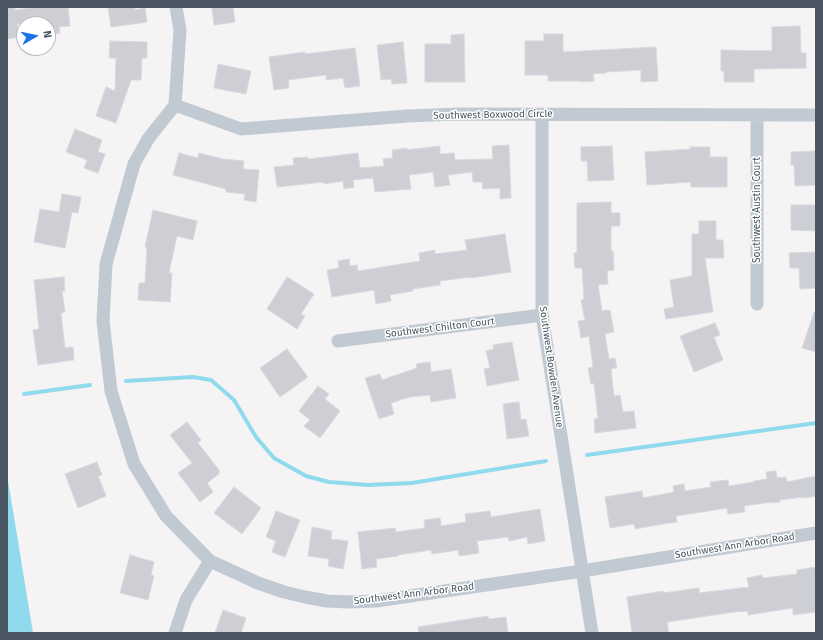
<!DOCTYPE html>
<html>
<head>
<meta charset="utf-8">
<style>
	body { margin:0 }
	#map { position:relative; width:823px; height:640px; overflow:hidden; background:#f5f3f3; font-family:"Fira Sans",sans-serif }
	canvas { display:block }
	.frame { position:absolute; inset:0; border:8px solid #4a5661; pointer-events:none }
	.north { position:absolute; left:16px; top:16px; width:40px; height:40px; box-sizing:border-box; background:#fff; border:1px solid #b7bbc0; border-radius:50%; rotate:81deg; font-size:11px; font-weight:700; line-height:16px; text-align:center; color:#4a5661 }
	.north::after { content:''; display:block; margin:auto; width:14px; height:18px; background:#1a73e8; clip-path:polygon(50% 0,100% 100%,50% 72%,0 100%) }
</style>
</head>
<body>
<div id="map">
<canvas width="823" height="640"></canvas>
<div class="frame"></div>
<div class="north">N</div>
</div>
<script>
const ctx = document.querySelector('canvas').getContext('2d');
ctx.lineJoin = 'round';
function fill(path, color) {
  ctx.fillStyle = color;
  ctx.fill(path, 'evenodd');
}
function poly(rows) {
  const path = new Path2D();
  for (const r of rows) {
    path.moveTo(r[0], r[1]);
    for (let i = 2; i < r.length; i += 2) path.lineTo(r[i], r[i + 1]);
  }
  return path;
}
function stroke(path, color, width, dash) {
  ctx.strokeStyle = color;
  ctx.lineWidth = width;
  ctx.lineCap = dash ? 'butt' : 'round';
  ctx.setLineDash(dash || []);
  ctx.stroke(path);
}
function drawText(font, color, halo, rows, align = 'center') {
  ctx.font = font + ' "Fira Sans",sans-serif';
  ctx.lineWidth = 3;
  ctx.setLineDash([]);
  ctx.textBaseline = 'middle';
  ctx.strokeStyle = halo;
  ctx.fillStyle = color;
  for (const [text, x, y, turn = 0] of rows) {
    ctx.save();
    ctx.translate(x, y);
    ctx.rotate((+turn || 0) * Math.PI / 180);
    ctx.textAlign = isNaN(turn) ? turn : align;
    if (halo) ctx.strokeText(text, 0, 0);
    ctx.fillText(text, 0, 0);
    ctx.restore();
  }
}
fill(poly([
	[7,475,16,529,33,633,7,633]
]), '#90daee');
stroke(poly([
	[126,381,193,377,211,380,234,400,256,437,274,458,306,476,329,482,368,485,412,483,546,461],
	[24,394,90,385],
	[587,455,816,423]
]), '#90daee', 4);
const building = poly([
	[7,7,15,7,15,10,31,8,31,7,68,7,70,26,59,27,60,33,49,35,48,24,17,24,19,37,7,39,7,7],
	[108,7,135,7,135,10,145,8,147,22,111,27,108,7],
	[218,7,233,7,235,22,214,25,212,8,218,7],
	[800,26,801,53,806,53,806,68,754,69,754,82,724,82,724,71,721,71,721,50,772,51,772,27,800,26],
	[464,34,465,82,425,82,425,44,451,44,451,35,464,34],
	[544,34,563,34,563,52,656,47,658,81,641,82,641,70,606,72,606,73,593,74,594,81,581,82,581,81,548,81,548,75,525,75,525,41,544,41,544,34],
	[110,41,147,42,147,58,142,58,141,80,131,80,116,123,96,116,106,87,115,91,116,58,109,58,110,41],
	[403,42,407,83,392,84,391,79,381,80,377,45,403,42],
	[355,48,360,86,345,88,343,78,326,80,326,75,288,80,289,88,274,90,269,57,305,52,305,54,355,48],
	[218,64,251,71,246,94,214,88,218,64],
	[75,129,102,140,98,152,105,154,98,173,84,168,87,160,66,152,75,129],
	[509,145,511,198,500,199,500,188,483,189,482,182,473,182,472,172,448,175,450,185,435,187,433,172,409,175,411,189,375,192,373,178,353,180,354,187,344,189,343,181,324,184,324,182,277,187,274,167,294,165,293,158,308,157,308,159,358,153,360,168,384,166,383,159,393,158,392,150,407,148,407,150,440,146,440,154,454,153,455,160,493,159,492,146,509,145],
	[612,146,614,180,588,181,587,161,581,161,581,147,612,146],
	[690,147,710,147,710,157,727,157,727,187,691,187,691,182,647,185,645,152,691,149,690,147],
	[816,151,816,185,795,186,794,165,791,165,791,152,816,151],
	[179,153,198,158,199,153,223,159,244,161,243,169,259,170,256,202,244,200,245,194,226,192,226,189,173,175,179,153],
	[62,194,81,197,78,213,72,212,65,248,34,242,40,209,59,212,62,194],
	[611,202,611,213,620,213,620,226,611,226,611,251,613,251,614,270,607,271,608,284,598,285,602,311,610,310,614,332,605,334,609,359,615,358,617,368,611,369,614,396,620,395,623,412,634,411,636,428,595,433,594,419,598,418,594,383,591,384,588,368,593,367,589,336,581,338,578,321,585,320,581,300,584,299,582,268,575,268,574,253,577,253,577,203,611,202],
	[791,205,816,205,816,231,791,230,791,205],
	[153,210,197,221,193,240,177,236,169,273,172,273,170,302,138,300,139,283,145,283,147,248,145,247,153,210],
	[699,221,716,221,716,240,723,240,724,258,705,258,713,312,666,319,664,309,674,307,670,280,692,276,692,234,699,234,699,221],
	[505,234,511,272,471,278,471,277,440,281,440,285,413,289,413,291,390,295,391,301,376,304,374,290,332,297,327,270,339,268,338,261,349,259,350,266,357,265,358,271,420,261,419,253,435,250,435,254,467,250,465,240,505,234],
	[816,252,816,288,800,289,799,268,790,268,789,253,816,252],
	[64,277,65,291,62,291,65,312,61,313,65,348,73,347,74,360,38,365,33,330,39,329,34,280,64,277],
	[287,277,314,294,301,314,305,316,297,329,267,309,287,277],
	[814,312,816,313,816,352,802,348,814,312],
	[715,323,720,335,714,337,723,360,694,372,680,336,715,323],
	[512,342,519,380,487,386,484,369,490,368,486,351,494,349,493,345,512,342],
	[287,349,308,377,280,397,260,368,287,349],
	[430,362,431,372,451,369,456,398,431,402,430,395,410,397,391,403,394,414,379,419,365,378,380,374,382,380,417,368,416,364,430,362],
	[318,386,329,394,325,399,340,411,320,438,304,426,310,420,299,411,318,386],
	[519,402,521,420,526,419,529,436,507,439,503,404,519,402],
	[187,422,201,440,198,443,219,470,219,474,207,483,213,492,200,502,178,473,192,463,170,435,187,422],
	[97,462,102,475,98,476,106,496,78,508,65,474,97,462],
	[776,471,777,478,786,477,787,482,816,476,816,496,804,498,803,497,780,500,780,502,771,503,771,502,744,506,745,512,728,514,727,508,676,516,677,522,663,524,635,529,634,524,610,528,605,497,642,491,643,498,674,492,673,486,684,484,685,491,711,487,710,482,728,480,729,486,754,482,754,481,767,479,766,472,776,471],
	[234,487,261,508,242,534,214,513,234,487],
	[540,509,545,541,528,544,527,537,509,541,508,537,477,541,479,553,459,556,458,550,432,554,431,550,398,555,398,556,376,559,377,567,362,569,358,532,395,528,396,532,425,528,424,520,440,518,441,526,466,522,465,514,490,511,491,517,540,509],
	[276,511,300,520,285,557,272,552,276,541,266,537,276,511],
	[312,527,332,531,331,539,348,541,343,569,328,566,329,559,308,556,312,527],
	[130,555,154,562,151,575,154,576,148,600,120,593,130,555],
	[816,567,816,612,793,615,793,608,748,615,748,611,734,612,667,622,669,633,632,633,627,597,663,591,663,593,699,588,699,593,749,587,747,578,762,575,763,578,797,574,797,570,816,567],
	[223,610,246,618,241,633,215,633,223,610],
	[488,616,488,619,506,617,508,633,419,633,418,627,488,616]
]);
fill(building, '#cdcfd5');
stroke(building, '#d7d9de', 1);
stroke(poly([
	[176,7,180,30,175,105,148,139,134,164,106,264,103,321,111,391,134,464,166,516,210,561,258,583,284,592,305,597,327,601,349,602,376,601,582,571,816,533],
	[175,105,241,129,407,116,459,114,816,115],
	[542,114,542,315,592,633],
	[757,115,757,304],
	[338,341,542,315],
	[175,633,186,600,210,561]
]), '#c1cad2', 13);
drawText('10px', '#4a5661', '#fff', [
	["Southwest Boxwood Circle",493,115,-1],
	["Southwest Austin Court",757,210,-90],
	["Southwest Chilton Court",440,328,-7],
	["Southwest Bowden Avenue",551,367,82],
	["Southwest Ann Arbor Road",735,546,-9],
	["Southwest Ann Arbor Road",414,594,-7]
]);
</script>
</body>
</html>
